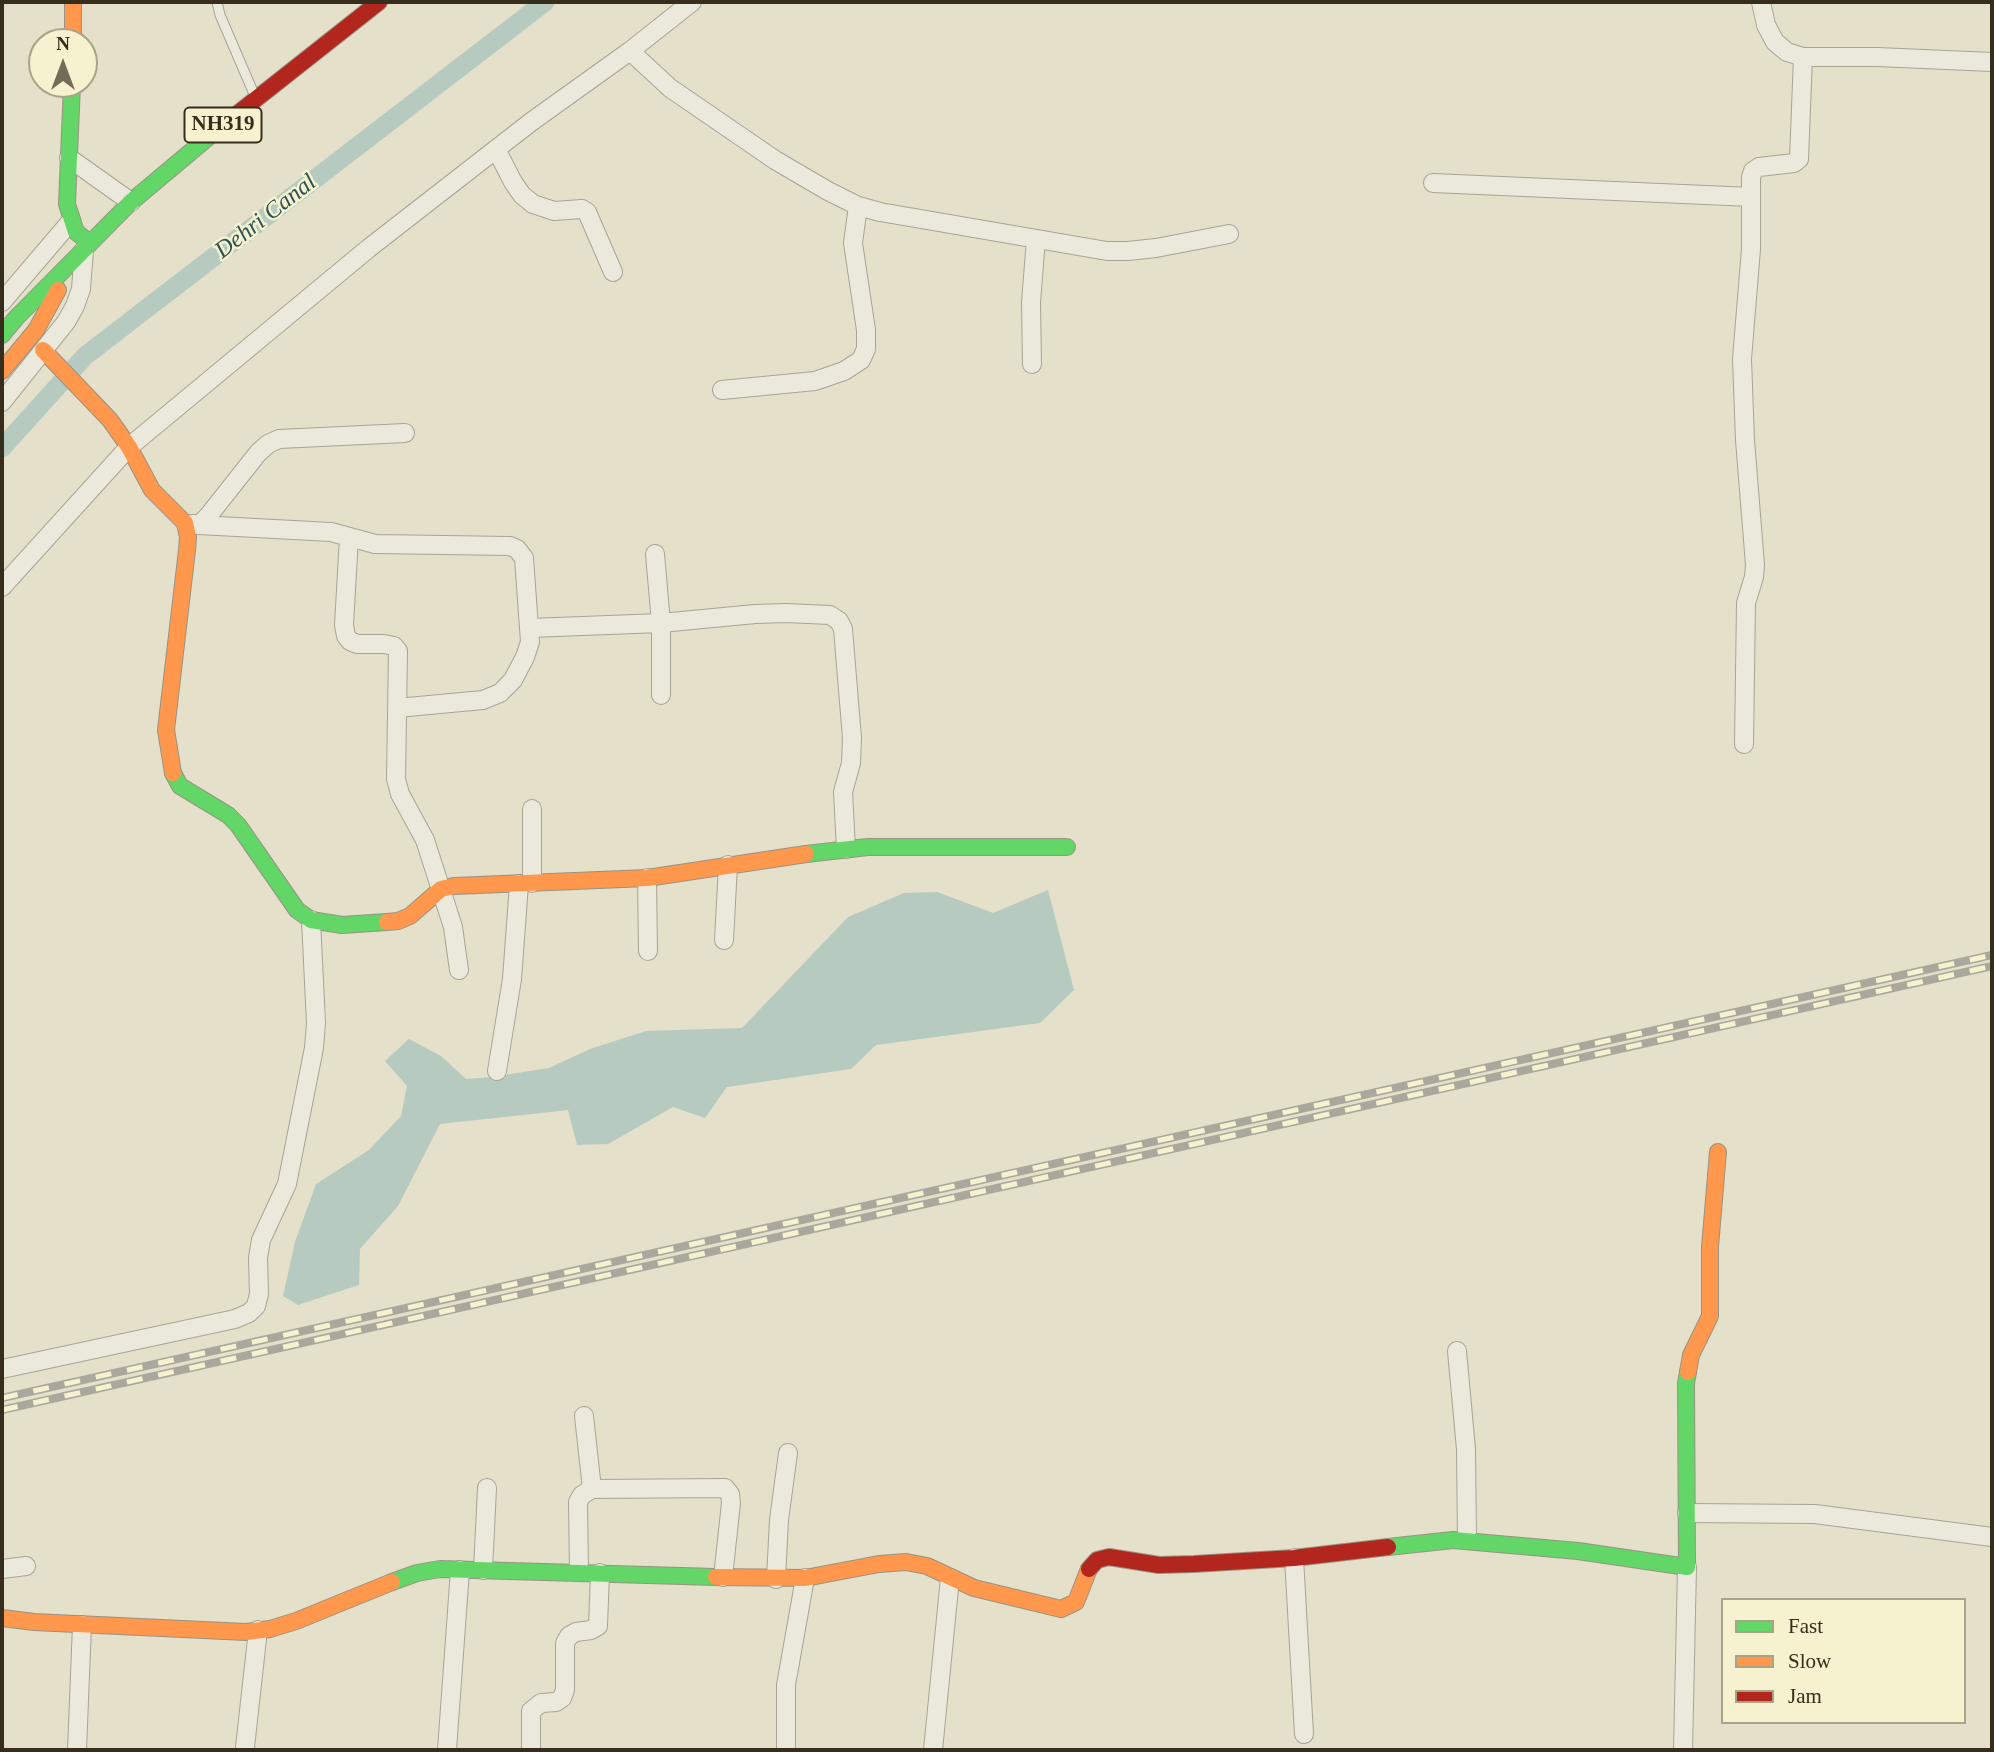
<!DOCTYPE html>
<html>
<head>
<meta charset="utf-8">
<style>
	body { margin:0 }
	#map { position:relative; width:1994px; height:1752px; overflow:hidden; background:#e4e0ca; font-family:Georgia,serif }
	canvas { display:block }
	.frame { position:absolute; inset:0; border:4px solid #362d1c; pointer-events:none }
	.legend { position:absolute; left:1721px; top:1598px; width:245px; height:126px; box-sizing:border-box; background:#f6f1cf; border:2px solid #a9a387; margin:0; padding:9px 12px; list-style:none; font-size:21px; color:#362d1c }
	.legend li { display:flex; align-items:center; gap:14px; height:35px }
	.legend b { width:35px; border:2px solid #a9a387 }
	.north { position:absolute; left:28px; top:28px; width:70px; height:70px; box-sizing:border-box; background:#f6f1cf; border:2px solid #a9a387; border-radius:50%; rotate:0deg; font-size:19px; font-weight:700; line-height:28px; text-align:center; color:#362d1c }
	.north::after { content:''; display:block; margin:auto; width:24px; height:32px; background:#736c59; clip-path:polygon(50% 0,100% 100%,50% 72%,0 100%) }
</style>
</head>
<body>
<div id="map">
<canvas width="1994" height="1752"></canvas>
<div class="frame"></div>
<ul class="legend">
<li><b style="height:9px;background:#63d668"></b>Fast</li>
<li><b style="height:9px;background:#ff974d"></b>Slow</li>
<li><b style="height:9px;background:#b3261e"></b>Jam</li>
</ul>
<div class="north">N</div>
</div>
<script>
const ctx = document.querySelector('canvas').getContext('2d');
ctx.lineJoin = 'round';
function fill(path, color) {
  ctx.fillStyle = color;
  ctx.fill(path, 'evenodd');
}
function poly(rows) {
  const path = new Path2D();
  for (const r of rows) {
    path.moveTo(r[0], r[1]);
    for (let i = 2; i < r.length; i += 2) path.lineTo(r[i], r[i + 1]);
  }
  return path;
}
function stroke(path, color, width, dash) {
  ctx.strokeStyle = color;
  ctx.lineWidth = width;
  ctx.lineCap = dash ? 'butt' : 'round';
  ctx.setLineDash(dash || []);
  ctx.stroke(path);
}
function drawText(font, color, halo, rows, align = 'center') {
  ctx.font = font + ' Georgia,serif';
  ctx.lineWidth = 5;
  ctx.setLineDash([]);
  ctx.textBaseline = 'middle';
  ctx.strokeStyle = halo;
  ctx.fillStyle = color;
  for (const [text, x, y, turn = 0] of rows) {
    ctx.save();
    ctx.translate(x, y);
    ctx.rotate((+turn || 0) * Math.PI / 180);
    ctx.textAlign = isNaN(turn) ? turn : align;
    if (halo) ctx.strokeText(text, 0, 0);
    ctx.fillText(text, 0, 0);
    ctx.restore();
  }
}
fill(poly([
	[1048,890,1074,990,1040,1023,876,1045,851,1069,727,1087,705,1118,673,1107,608,1144,577,1145,568,1110,440,1124,398,1206,360,1249,359,1285,298,1305,283,1296,295,1242,316,1184,369,1150,401,1116,407,1086,385,1061,409,1039,441,1056,466,1079,492,1077,549,1068,590,1049,646,1031,742,1028,848,917,904,893,937,892,993,913]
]), '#b6cac0');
stroke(poly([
	[2,448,85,356,545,2]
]), '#b6cac0', 19);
const lane = poly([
	[217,2,220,15,254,94]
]);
const street = poly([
	[1761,2,1766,25,1775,42,1787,52,1803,57,1877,57,1992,62],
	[630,51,670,88,775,160,828,191,858,206,880,212,1107,251,1128,251,1156,248,1229,234],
	[496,149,513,182,522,195,533,204,554,211,582,209,587,212,613,272],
	[69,158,131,202],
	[1433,183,1751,197],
	[2,302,71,221],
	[1032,364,1031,302,1036,239],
	[722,390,815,381,844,371,861,360,866,349,866,330,853,243,858,206],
	[2,402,66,322,75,306,81,289,84,250],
	[192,524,199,525,209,515,258,453,268,444,279,439,405,433],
	[199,525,331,532,375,544,510,546,517,549,524,558,530,642,525,657,513,680,500,693,483,700,397,708],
	[349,537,344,625,346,636,350,641,357,644,384,644,394,646,398,651,396,779,400,794,425,840,453,927,459,970],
	[655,554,661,623,755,614,786,613,830,615,839,621,843,629,852,738,851,763,843,792,846,849],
	[2,587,129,447,369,248,531,122,630,51,692,2],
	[530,628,661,623,661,695],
	[1744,744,1746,603,1754,577,1755,565,1745,440,1742,359,1751,249,1751,177,1753,171,1759,167,1794,163,1799,159,1803,57],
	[532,809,532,883],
	[647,878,648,951],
	[724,940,728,865],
	[497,1071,512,979,519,884],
	[1457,1351,1466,1449,1467,1540],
	[2,1369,235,1319,249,1313,256,1306,259,1294,258,1258,261,1240,287,1184,314,1048,316,1023,311,920],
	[592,1489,725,1488,730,1494,731,1503,723,1577],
	[1687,1513,1815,1514,1992,1537],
	[1294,1558,1304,1734],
	[2,1569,26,1566],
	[483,1570,487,1488],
	[579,1572,578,1502,582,1495,592,1489,584,1416],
	[776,1579,779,1520,788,1453],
	[245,1747,258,1630],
	[77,1750,82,1625],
	[447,1750,460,1570],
	[531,1750,531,1711,541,1703,556,1702,562,1698,565,1690,565,1643,569,1636,576,1632,591,1630,598,1626,600,1573],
	[786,1750,786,1685,805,1578],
	[933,1750,950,1578],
	[1683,1750,1687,1567]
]);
const fast = poly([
	[72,84,67,204,76,232,90,243],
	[2,335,16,318,131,202,218,129],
	[173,773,180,786,228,815,238,825,297,910,311,920,342,925,387,922],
	[806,854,868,847,1067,847],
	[1388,1547,1453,1540,1578,1551,1687,1567,1686,1383,1688,1372],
	[392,1582,417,1573,440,1569,716,1577]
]);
const slow = poly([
	[73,2,73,42],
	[43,350,110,420,129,447,152,490,185,523,188,537,187,550,166,730,173,773],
	[2,371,36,330,58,290],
	[387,922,398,921,410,916,441,889,454,886,647,878,806,854],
	[1688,1372,1691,1355,1710,1316,1710,1247,1718,1152],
	[716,1577,805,1578,879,1564,906,1562,927,1566,974,1588,1061,1609,1076,1602,1089,1569],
	[2,1618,34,1622,246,1632,270,1629,296,1621,392,1582]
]);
const jam = poly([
	[218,129,379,2],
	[1089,1569,1097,1560,1109,1557,1159,1565,1194,1564,1294,1558,1388,1547]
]);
stroke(lane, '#a8a494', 11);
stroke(street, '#a8a494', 20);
stroke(fast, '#989384', 18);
stroke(slow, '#989384', 18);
stroke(jam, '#989384', 18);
stroke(lane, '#ebe9dc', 9);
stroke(street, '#ebe9dc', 18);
stroke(fast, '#63d668', 16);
stroke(slow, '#ff974d', 16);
stroke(jam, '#b3261e', 16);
const rail = poly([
	[2,1398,1992,955],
	[2,1410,1992,966]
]);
stroke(rail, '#aaa89c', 8);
stroke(rail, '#f6f1cf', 5, [16]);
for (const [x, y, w] of [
	[223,125,77]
]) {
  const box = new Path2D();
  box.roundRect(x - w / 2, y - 17.5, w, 35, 5);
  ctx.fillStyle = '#f6f1cf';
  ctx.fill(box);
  stroke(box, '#362d1c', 2);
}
drawText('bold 21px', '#362d1c', null, [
	["NH319",223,125]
]);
drawText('italic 24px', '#2b5257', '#f6f1cf', [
	["Dehri Canal",266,217,-38]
]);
</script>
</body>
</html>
